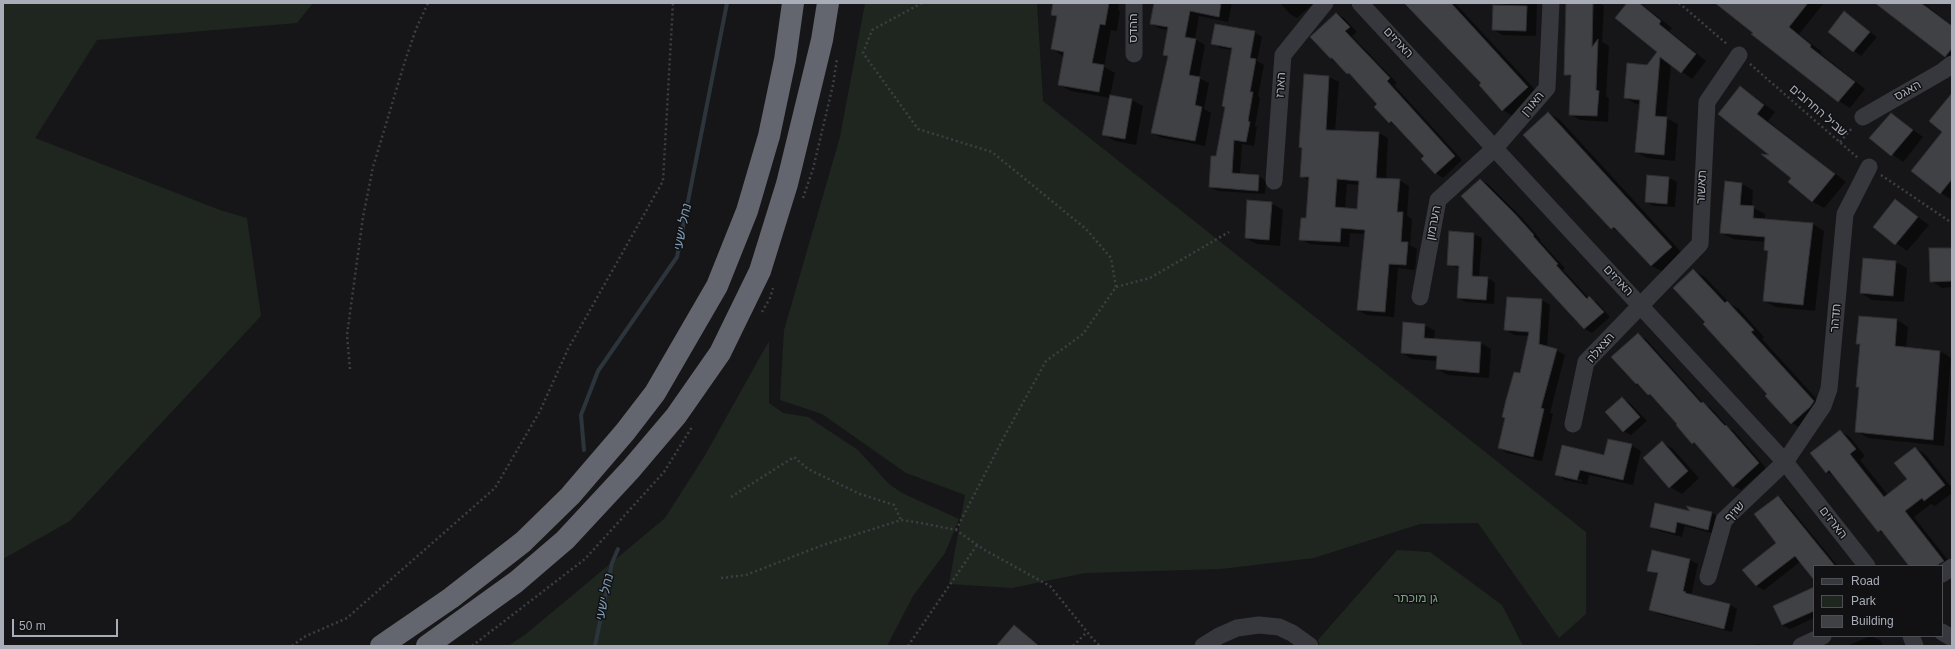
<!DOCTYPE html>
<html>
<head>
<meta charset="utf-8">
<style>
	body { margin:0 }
	#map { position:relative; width:1955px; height:649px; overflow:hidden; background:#161618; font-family:Helvetica,sans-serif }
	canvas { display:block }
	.frame { position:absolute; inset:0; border:4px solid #a8adb8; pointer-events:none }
	.legend { position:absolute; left:1813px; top:565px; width:130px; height:72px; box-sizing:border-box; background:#111113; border:1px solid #4d4f55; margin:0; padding:5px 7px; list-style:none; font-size:12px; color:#a8adb8 }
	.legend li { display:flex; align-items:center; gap:8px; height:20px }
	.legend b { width:20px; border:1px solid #4d4f55 }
	.scale { position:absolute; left:12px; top:619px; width:106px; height:18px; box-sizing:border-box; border:2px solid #a8adb8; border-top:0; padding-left:5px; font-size:12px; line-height:14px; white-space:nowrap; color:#a8adb8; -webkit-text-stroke:3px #111113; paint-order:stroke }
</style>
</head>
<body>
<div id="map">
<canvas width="1955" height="649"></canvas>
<div class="frame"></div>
<ul class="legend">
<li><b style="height:5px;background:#37383d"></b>Road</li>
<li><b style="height:11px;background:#1e261f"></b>Park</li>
<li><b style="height:11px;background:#404145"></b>Building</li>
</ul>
<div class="scale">50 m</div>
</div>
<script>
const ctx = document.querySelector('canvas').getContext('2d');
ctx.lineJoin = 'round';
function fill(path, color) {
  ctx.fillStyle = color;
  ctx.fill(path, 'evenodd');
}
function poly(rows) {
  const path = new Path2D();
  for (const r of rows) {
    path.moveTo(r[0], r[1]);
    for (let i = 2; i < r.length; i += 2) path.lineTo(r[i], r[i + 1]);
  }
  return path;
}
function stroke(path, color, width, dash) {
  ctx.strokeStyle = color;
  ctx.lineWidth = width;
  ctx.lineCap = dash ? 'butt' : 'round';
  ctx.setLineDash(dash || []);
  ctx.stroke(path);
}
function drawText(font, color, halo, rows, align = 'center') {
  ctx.font = font + ' Helvetica,"Noto Sans Hebrew",sans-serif';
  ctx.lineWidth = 3;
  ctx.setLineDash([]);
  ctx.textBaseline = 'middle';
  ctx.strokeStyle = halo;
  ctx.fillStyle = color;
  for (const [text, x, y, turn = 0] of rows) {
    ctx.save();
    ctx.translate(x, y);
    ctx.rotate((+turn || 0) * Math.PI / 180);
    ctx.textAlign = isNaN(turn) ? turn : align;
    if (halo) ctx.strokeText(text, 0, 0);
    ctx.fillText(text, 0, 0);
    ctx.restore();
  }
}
fill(poly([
	[3,3,313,3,297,23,97,40,35,138,220,210,247,218,261,316,70,521,3,559],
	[865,3,1037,3,1043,101,1586,532,1586,614,1559,638,1478,523,1420,524,1314,558,1221,569,1085,573,1012,588,949,584,965,495,906,473,822,414,780,400,784,330,840,137],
	[769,341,769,403,783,413,808,417,858,450,889,484,902,493,959,519,945,553,913,596,887,646,508,646,526,634,665,518,704,457],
	[1397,550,1430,552,1502,605,1523,646,1320,646,1318,640]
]), '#1e261f');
fill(poly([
	[1054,3,1119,3,1118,10,1120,11,1117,31,1111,30,1104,67,1115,73,1110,96,1132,100,1143,106,1136,145,1115,141,1103,134,1110,98,1071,91,1059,85,1063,56,1052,49,1058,17,1052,14],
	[1155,3,1232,3,1228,22,1199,16,1195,39,1205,45,1199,78,1209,83,1204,109,1211,113,1205,146,1162,138,1152,133,1169,57,1164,55,1168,30,1161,29,1151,24],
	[1280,3,1314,3,1297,18,1290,14],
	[1403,3,1455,3,1539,94,1514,117,1503,110,1482,83],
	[1494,3,1537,3,1536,36,1502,35,1493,29],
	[1567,3,1599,3,1604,6,1602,42,1609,46,1606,96,1609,98,1608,122,1580,120,1570,114,1572,78,1565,74],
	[1628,3,1639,3,1643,5,1672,28,1669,31,1706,61,1692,79,1671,64,1666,118,1678,124,1675,161,1647,158,1636,152,1640,104,1636,104,1625,98,1659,52],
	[1716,3,1824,3,1799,34,1822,52,1820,53,1865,89,1850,108,1839,101,1753,34,1754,33],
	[1877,3,1923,3,1952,25,1952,60],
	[1844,13,1877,37,1861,56,1829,32],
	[1336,14,1344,18,1357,32,1352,36,1397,83,1394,85,1462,160,1443,178,1436,173,1426,156,1375,107,1379,104,1354,77,1331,59,1311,37],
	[1254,32,1262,37,1257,61,1264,65,1258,96,1260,98,1255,126,1257,127,1254,146,1242,144,1240,175,1259,176,1266,181,1265,194,1218,191,1210,187,1226,107,1233,50,1220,48,1213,43],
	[1305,75,1329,77,1339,82,1335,131,1379,133,1388,138,1386,179,1399,180,1409,186,1407,216,1412,219,1410,245,1417,249,1415,270,1398,268,1394,317,1367,315,1358,310,1366,234,1350,233,1349,247,1310,244,1300,239,1307,219,1310,181,1301,176,1303,149,1300,147],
	[1347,184,1360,185,1358,210,1345,209],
	[1741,87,1775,112,1768,121,1846,182,1824,208,1813,202,1789,182,1792,178,1773,156],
	[1952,94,1952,200,1941,193,1913,171,1944,132],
	[1549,113,1560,120,1683,254,1663,272,1652,266,1622,234,1612,228],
	[1891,114,1923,137,1903,162,1870,138],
	[1648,176,1669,178,1677,182,1675,207,1653,206,1646,201],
	[1480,180,1488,184,1523,219,1541,240,1540,241,1565,268,1563,270,1589,298,1597,302,1610,317,1592,333,1585,329,1463,196],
	[1742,184,1753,190,1752,207,1765,214,1765,220,1813,224,1824,231,1815,311,1776,307,1764,301,1769,252,1765,250,1765,242,1733,239,1721,233],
	[1896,201,1929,225,1907,251,1874,227],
	[1271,203,1283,210,1280,246,1257,244,1246,238],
	[1450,232,1474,234,1482,238,1479,278,1488,278,1495,283,1494,304,1466,302,1458,298,1460,269,1448,264],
	[1952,249,1952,287,1942,288,1931,281],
	[1895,262,1907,268,1904,302,1872,300,1861,293],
	[1693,270,1705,277,1730,304,1739,309,1764,337,1762,339,1825,408,1804,430,1792,423,1766,396,1769,394,1706,322],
	[1542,300,1550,305,1547,347,1556,350,1565,355,1550,413,1553,414,1542,461,1507,453,1499,448,1521,374,1529,336,1514,335,1505,329],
	[1897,320,1908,327,1906,348,1940,351,1951,358,1944,446,1868,438,1856,431,1860,388,1858,387,1861,346,1857,343],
	[1425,325,1435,331,1434,340,1481,343,1491,349,1489,378,1448,375,1437,369,1438,361,1412,359,1402,353],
	[1638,335,1646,339,1704,404,1710,407,1729,428,1734,431,1766,468,1741,490,1733,486,1654,397,1636,384,1613,357],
	[1622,398,1630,403,1647,421,1631,435,1623,431],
	[1840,431,1850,437,1865,456,1860,460,1888,495,1908,479,1915,448,1925,454,1952,488,1952,493,1935,506,1931,504,1914,517,1952,565,1910,566,1886,535,1879,531,1835,477,1827,472],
	[1662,442,1673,449,1699,478,1682,494,1670,487],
	[1631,445,1641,451,1633,485,1589,475,1587,485,1565,480,1556,474],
	[1565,476,1582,480,1582,482,1565,478],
	[1778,497,1785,502,1838,566,1814,566,1814,579,1800,562,1764,590,1756,586,1778,543],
	[1693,513,1712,513,1719,518,1715,534,1685,526,1682,537,1659,531,1651,527],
	[1653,551,1690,560,1698,564,1691,596,1730,605,1737,609,1732,632,1658,614,1651,609,1658,575,1648,570],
	[1814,587,1814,618,1790,629,1782,625],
	[1014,626,1021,631,1040,646,997,646],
	[1870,636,1880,640,1883,646,1847,646],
	[1760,644,1763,646,1747,646]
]), '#0007');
stroke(poly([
	[584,450,581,415,598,371,677,257,727,3],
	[595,646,612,563,618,549]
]), '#2c353c', 4);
const building = poly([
	[1053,3,1109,3,1105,25,1100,24,1092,63,1104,65,1099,92,1058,85,1064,52,1051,49,1057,16,1051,15,1053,3],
	[1154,3,1221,3,1219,17,1190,11,1185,37,1196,39,1189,75,1200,77,1195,105,1202,107,1195,141,1151,133,1168,56,1163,55,1168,27,1150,24,1154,3],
	[1404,3,1451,3,1528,87,1502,111,1479,85,1481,83,1404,3],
	[1566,3,1593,3,1592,47,1598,39,1596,90,1599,91,1597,116,1569,115,1571,75,1564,75,1566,3],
	[1627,3,1639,3,1661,21,1659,24,1696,54,1681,73,1660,57,1655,116,1667,117,1664,155,1635,152,1640,100,1624,98,1627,63,1647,65,1657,52,1615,18,1627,3],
	[1715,3,1808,3,1789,27,1811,45,1810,47,1855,82,1838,102,1751,34,1753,33,1715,3],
	[1875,3,1921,3,1952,26,1952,48,1945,57,1875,3],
	[1493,5,1527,6,1526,31,1492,30,1493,5],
	[1844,11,1870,32,1853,52,1828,32,1844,11],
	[1336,13,1350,27,1345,31,1390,78,1387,81,1455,156,1435,174,1421,159,1424,156,1391,121,1389,123,1374,107,1377,104,1349,73,1347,74,1331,57,1331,59,1310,37,1336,13],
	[1215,24,1255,31,1250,58,1256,59,1250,92,1253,92,1248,121,1250,122,1246,142,1234,140,1232,173,1259,175,1258,191,1209,187,1211,156,1216,156,1225,107,1222,106,1232,48,1211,44,1215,24],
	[1304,74,1329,76,1326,130,1379,132,1376,178,1400,179,1397,212,1403,212,1401,242,1408,242,1406,265,1389,264,1385,312,1357,310,1365,230,1341,228,1340,242,1299,240,1301,218,1306,218,1309,177,1300,177,1302,148,1299,147,1304,74],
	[1337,179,1359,181,1357,209,1335,207,1337,179],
	[1740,86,1764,105,1757,114,1835,174,1812,202,1788,182,1791,178,1761,154,1769,155,1718,114,1740,86],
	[1952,93,1952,179,1940,194,1911,171,1942,132,1929,121,1952,93],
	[1110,95,1132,99,1125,139,1102,135,1110,95],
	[1548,112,1672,247,1651,266,1614,227,1611,229,1523,135,1548,112],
	[1891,113,1913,130,1891,156,1869,138,1891,113],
	[1647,175,1669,177,1667,204,1645,202,1647,175],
	[1480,179,1515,214,1534,235,1533,236,1558,264,1556,265,1587,299,1589,296,1604,312,1584,329,1461,196,1480,179],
	[1725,181,1742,183,1740,205,1754,206,1753,218,1813,223,1803,305,1763,301,1768,251,1764,250,1765,237,1720,233,1725,181],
	[1895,199,1918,217,1895,245,1873,227,1895,199],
	[1247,200,1272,202,1269,240,1245,238,1247,200],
	[1449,231,1474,233,1472,276,1488,277,1486,300,1457,298,1459,266,1447,265,1449,231],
	[1929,248,1952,248,1952,281,1930,282,1929,248],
	[1863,258,1896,261,1893,296,1860,293,1863,258],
	[1693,269,1725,303,1727,301,1754,330,1751,332,1814,401,1810,407,1791,424,1765,396,1767,394,1703,324,1705,322,1673,288,1693,269],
	[1507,297,1542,299,1539,344,1557,349,1541,408,1544,409,1533,457,1498,448,1505,418,1502,417,1506,400,1514,372,1520,373,1529,332,1504,330,1507,297],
	[1859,316,1897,319,1895,346,1940,351,1933,440,1855,432,1859,387,1856,387,1860,344,1856,344,1859,316],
	[1403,322,1425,324,1424,338,1481,342,1479,373,1436,369,1437,356,1401,353,1403,322],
	[1638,333,1701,403,1703,402,1725,426,1726,425,1759,463,1733,487,1694,442,1692,444,1676,425,1677,424,1650,394,1648,395,1637,383,1636,384,1611,357,1638,333],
	[1622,397,1640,417,1623,432,1605,412,1622,397],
	[1840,430,1856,449,1850,454,1884,497,1907,479,1894,463,1915,447,1945,485,1924,501,1922,498,1905,511,1944,561,1936,566,1909,566,1881,530,1878,532,1829,470,1826,473,1810,453,1840,430],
	[1608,439,1632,444,1623,480,1580,470,1577,480,1555,475,1562,445,1604,455,1608,439],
	[1662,441,1688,471,1669,488,1643,458,1662,441],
	[1778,496,1835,566,1814,566,1814,580,1795,556,1756,586,1742,570,1776,543,1754,514,1778,496],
	[1655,503,1690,511,1686,506,1712,512,1708,530,1677,522,1675,533,1650,527,1655,503],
	[1652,550,1690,559,1683,591,1686,592,1685,593,1730,604,1724,629,1649,610,1658,573,1647,571,1652,550],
	[1814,587,1814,611,1782,625,1773,606,1814,587],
	[1014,625,1039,646,996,646,1014,625]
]);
fill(building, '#404145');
stroke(building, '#303034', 1);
stroke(poly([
	[922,3,872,30,863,53,918,129,992,152,1086,229,1111,258,1116,287],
	[1679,3,1728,45],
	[1750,64,1858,158],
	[1840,142,1853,127],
	[1881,175,1952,223],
	[803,198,813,169,833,85,837,59],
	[762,312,770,298,773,288],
	[350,369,347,335,363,217,373,167,405,61,416,29,428,3],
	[731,497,794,457,808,469,860,494,894,505,901,520],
	[956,530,1004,437,1046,361,1083,334,1116,287,1150,278,1229,232],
	[721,578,746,575,823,545,901,520,921,523,956,530,983,549,1050,586,1092,638,1100,646],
	[292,646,304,637,347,618,495,488,540,411,568,349,663,181,673,3],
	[472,646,585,559,664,472,692,427],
	[908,646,977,545],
	[1073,646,1087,632]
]), '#3d3f44', 2.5, [2, 3]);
stroke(poly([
	[1360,3,1785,462,1867,566],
	[1134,54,1134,3],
	[1863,117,1943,71,1952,64],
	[1274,181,1283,55,1325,3],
	[1420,297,1438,200,1495,148,1547,88,1551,3],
	[1573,424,1586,362,1700,244,1707,102,1739,55],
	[1942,574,1952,567],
	[1708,577,1724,520,1785,462,1823,406,1829,389,1845,214,1869,167],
	[1942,632,1952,638],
	[1911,636,1915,646],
	[1203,646,1219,636,1237,628,1259,625,1279,627,1292,633,1310,646],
	[1801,646,1823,636]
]), '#37383d', 17);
stroke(poly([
	[381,646,451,598,523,542,570,496,625,432,655,393,717,286,747,211,769,136,785,60,793,3],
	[427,646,516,582,565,540,631,469,676,416,720,353,760,271,787,184,822,40,828,3]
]), '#63666e', 22);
drawText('12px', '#a8adb8', '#111113', [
	["ההדס",1134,28,-90],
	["הארזים",1398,43,47],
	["הארז",1281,85,-86],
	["האגס",1908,91,-29],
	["האורן",1533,104,-49],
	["שביל החרובים",1818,111,41],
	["תאשור",1702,187,-87],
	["הערמון",1434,223,-79],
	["הארזים",1618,281,47],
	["תדהר",1836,318,-85],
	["הצאלה",1601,348,-49],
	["שזיף",1735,512,-48],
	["הארזים",1833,523,52]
]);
drawText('12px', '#7fa381', '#111113', [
	["גן מוכתר",1416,599]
]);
drawText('italic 13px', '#7f9bb3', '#111113', [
	["נחל ישעי",683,227,-79],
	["נחל ישעי",605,597,-79]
]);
</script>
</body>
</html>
